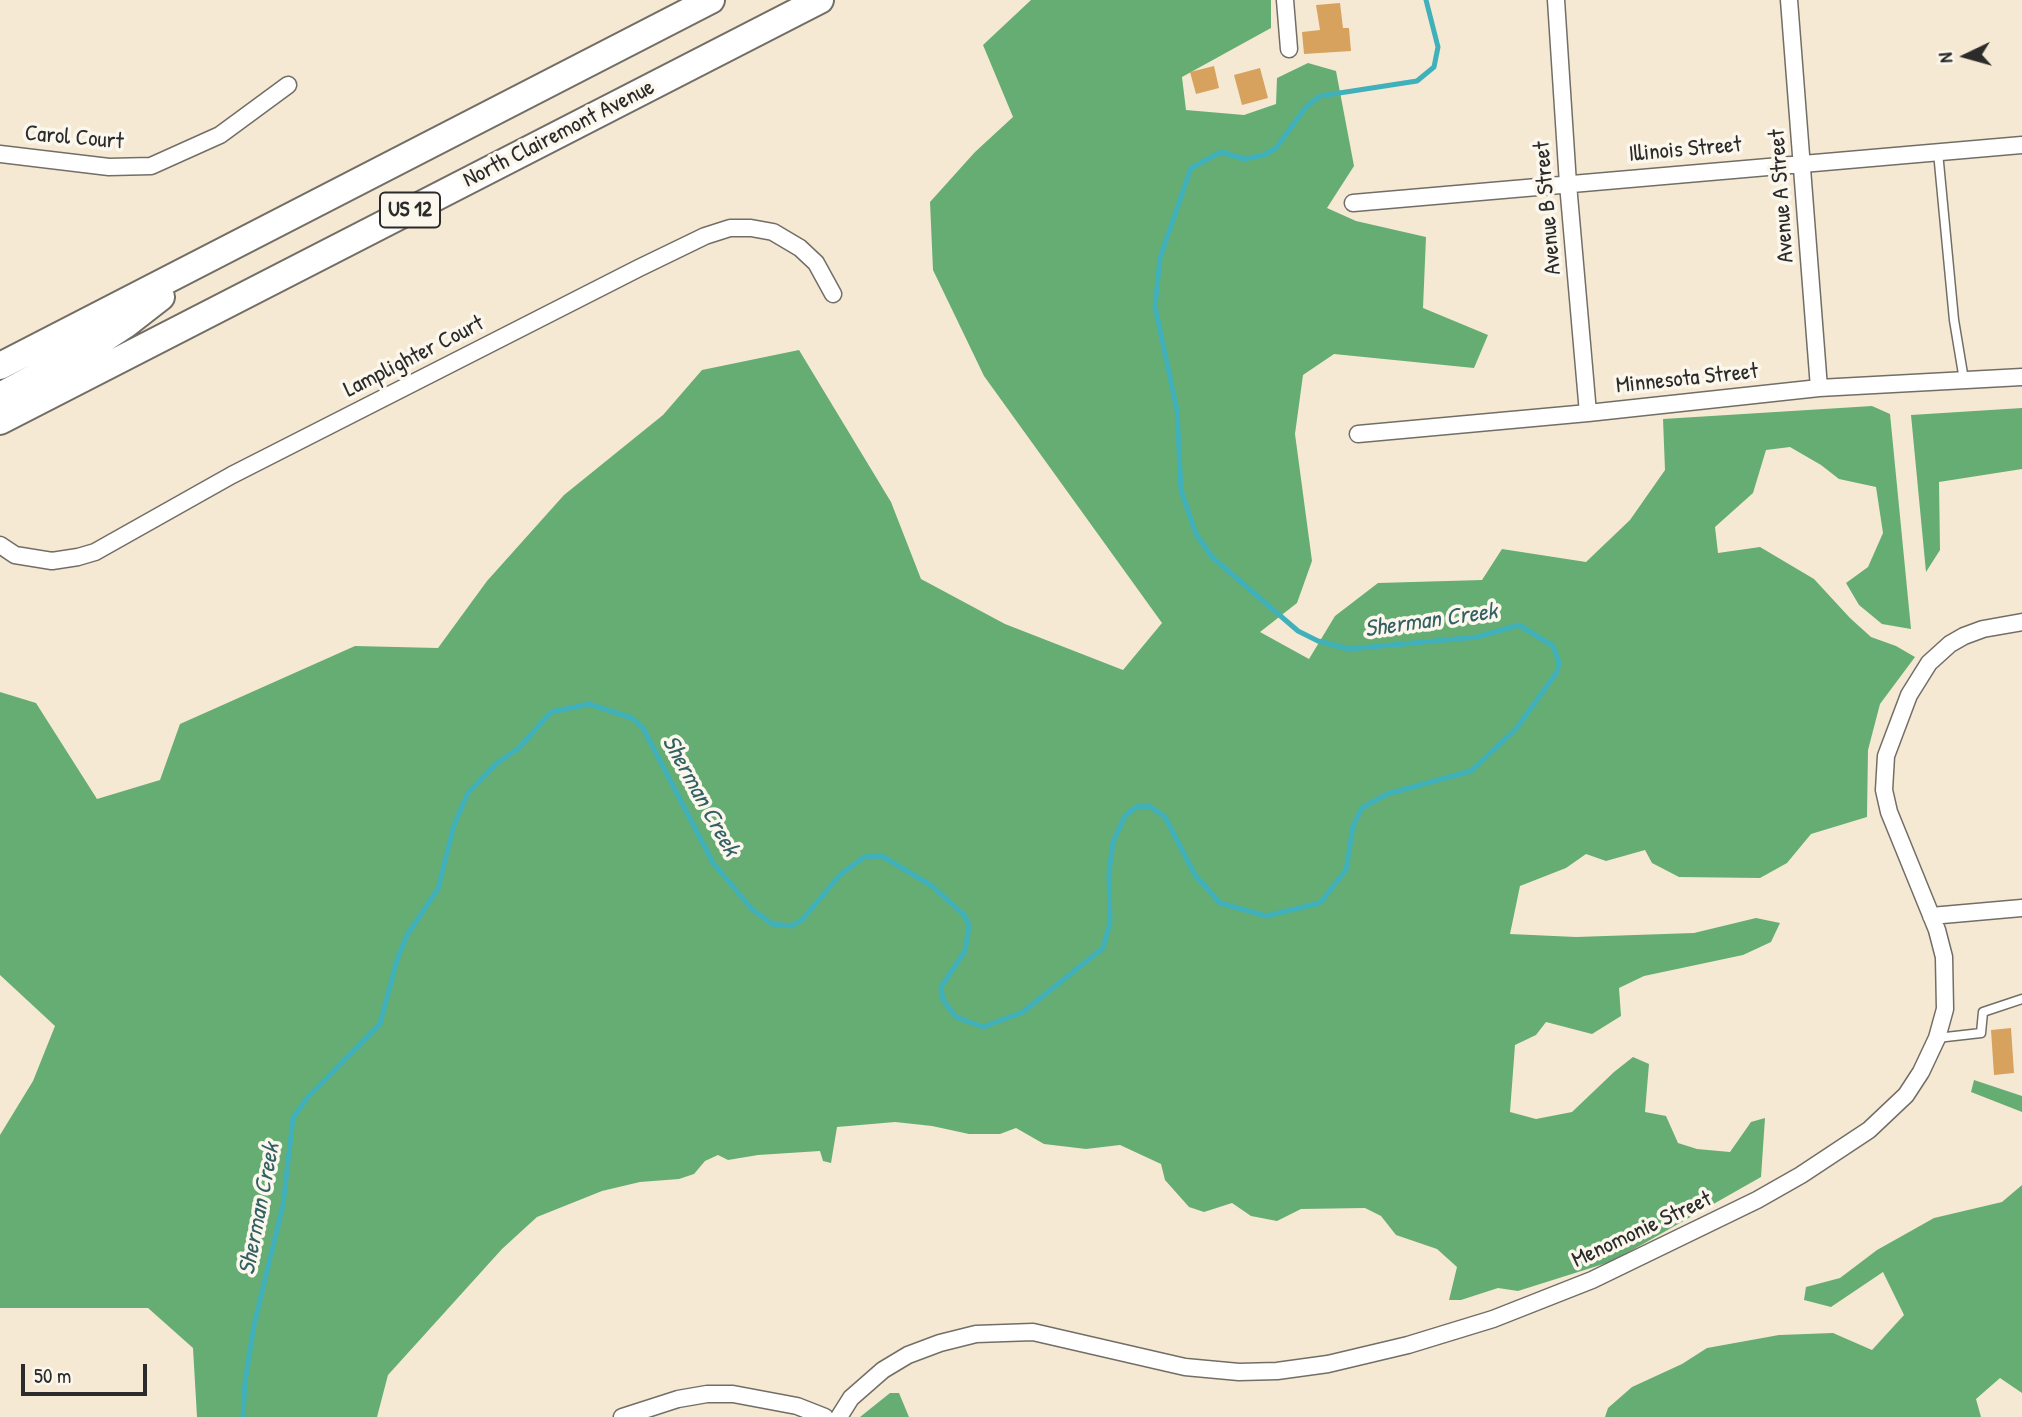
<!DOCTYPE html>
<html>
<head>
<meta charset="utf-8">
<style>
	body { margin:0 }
	#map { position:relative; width:2022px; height:1417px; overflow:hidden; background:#f6e9d3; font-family:"Patrick Hand",sans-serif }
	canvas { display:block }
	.north { position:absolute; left:1931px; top:21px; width:70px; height:70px; -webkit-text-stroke:5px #fbf7ec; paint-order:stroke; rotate:265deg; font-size:19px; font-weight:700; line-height:28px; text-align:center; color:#2b2b2b }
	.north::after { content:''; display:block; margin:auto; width:24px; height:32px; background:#2b2b2b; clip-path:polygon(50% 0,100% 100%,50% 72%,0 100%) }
	.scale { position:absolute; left:21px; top:1364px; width:126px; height:32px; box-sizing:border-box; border:4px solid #2b2b2b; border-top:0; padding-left:9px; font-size:21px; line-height:24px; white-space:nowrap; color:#2b2b2b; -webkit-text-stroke:5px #fbf7ec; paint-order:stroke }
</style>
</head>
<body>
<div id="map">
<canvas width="2022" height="1417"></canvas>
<div class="north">N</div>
<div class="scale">50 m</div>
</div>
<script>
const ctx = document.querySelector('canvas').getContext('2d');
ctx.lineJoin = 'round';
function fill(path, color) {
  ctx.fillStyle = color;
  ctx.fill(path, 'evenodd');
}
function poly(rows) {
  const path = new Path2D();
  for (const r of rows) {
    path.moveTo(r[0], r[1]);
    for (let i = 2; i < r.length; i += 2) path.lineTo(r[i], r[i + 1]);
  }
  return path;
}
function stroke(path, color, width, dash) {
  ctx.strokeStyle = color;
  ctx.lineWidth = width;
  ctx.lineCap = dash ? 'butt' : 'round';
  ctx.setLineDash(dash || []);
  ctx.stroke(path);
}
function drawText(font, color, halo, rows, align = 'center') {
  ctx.font = font + ' "Patrick Hand",sans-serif';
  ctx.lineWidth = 7;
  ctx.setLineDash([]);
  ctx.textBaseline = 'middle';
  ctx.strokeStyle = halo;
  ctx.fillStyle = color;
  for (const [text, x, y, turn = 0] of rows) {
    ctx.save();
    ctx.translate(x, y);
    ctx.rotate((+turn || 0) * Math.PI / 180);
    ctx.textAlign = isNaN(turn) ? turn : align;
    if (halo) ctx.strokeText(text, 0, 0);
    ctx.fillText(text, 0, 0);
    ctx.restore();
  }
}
fill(poly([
	[1031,0,1271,0,1271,28,1182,77,1186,110,1244,115,1276,104,1277,78,1308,63,1336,71,1354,166,1327,208,1356,221,1426,237,1423,308,1488,335,1474,368,1334,354,1303,375,1295,434,1312,561,1297,603,1260,632,1309,659,1335,616,1378,583,1482,580,1502,549,1586,562,1630,520,1665,470,1663,419,1872,406,1890,414,1911,629,1882,624,1859,605,1846,583,1868,567,1883,533,1876,487,1839,479,1821,465,1790,447,1766,450,1753,493,1715,527,1718,553,1760,547,1814,579,1850,618,1871,637,1896,646,1915,657,1880,704,1868,750,1867,817,1811,834,1787,863,1760,878,1679,877,1652,863,1645,850,1606,861,1586,854,1566,868,1520,886,1510,934,1576,937,1694,933,1756,918,1780,923,1771,942,1743,955,1644,976,1619,988,1621,1016,1592,1034,1546,1022,1536,1035,1515,1045,1510,1112,1536,1119,1572,1112,1614,1072,1633,1057,1649,1064,1645,1112,1666,1116,1678,1143,1697,1149,1730,1152,1751,1122,1765,1118,1761,1177,1613,1261,1518,1291,1498,1288,1461,1300,1449,1300,1457,1267,1437,1249,1396,1235,1381,1216,1365,1208,1301,1209,1277,1221,1251,1216,1232,1203,1204,1212,1189,1207,1165,1180,1161,1164,1120,1145,1086,1149,1044,1144,1016,1128,1000,1134,969,1134,932,1126,895,1122,837,1127,831,1163,823,1161,820,1151,758,1155,728,1160,718,1155,705,1161,694,1174,679,1179,640,1182,602,1191,537,1217,502,1249,388,1375,377,1417,197,1417,193,1348,148,1308,0,1308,0,1135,33,1081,55,1026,0,975,0,692,36,703,97,799,160,780,180,724,355,646,438,648,487,581,564,495,663,415,702,370,799,350,891,502,921,579,1005,624,1123,670,1162,623,984,376,933,270,930,202,975,152,1013,117,983,45],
	[2022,408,2022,469,1939,482,1940,550,1926,572,1911,415],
	[1974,1080,2022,1096,2022,1112,1971,1092],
	[2022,1185,2022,1393,2000,1378,1976,1399,1981,1417,1605,1417,1608,1408,1632,1387,1682,1364,1707,1348,1779,1335,1833,1333,1872,1350,1904,1315,1883,1272,1831,1307,1804,1300,1806,1287,1840,1278,1877,1250,1934,1218,2002,1202],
	[890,1393,899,1393,909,1417,860,1417]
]), '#66ad74');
stroke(poly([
	[243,1417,245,1382,254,1325,283,1205,293,1118,307,1098,380,1024,397,960,407,935,438,889,454,825,468,793,497,763,519,748,551,712,589,704,632,718,643,728,713,863,752,909,772,924,791,926,802,920,840,875,864,857,882,856,932,886,965,916,969,926,965,951,941,987,943,1000,956,1017,983,1027,1023,1012,1103,948,1110,923,1109,873,1113,842,1125,816,1136,807,1149,806,1165,817,1195,875,1220,903,1266,916,1320,903,1346,870,1353,826,1362,808,1387,794,1471,771,1516,729,1557,672,1559,662,1553,646,1519,625,1477,637,1349,649,1318,641,1298,631,1212,557,1196,534,1181,490,1177,410,1155,307,1160,258,1191,168,1221,152,1244,159,1264,155,1276,148,1306,107,1320,96,1417,81,1434,67,1438,47,1426,0]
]), '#40b0ba', 5);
fill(poly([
	[1340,3,1343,28,1349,28,1351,51,1304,54,1302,32,1320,30,1316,5],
	[1214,66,1219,88,1196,94,1190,72],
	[1260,68,1268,98,1242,105,1234,75],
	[2011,1028,2014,1073,1994,1075,1991,1030]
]), '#d6a25d');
const lane = poly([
	[1938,152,1954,320,1964,380],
	[1937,1038,1981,1033,1983,1012,2022,999]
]);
const street = poly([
	[1285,0,1289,49],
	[1556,0,1568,184,1588,413],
	[1789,0,1819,388],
	[0,154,109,167,151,166,220,135,288,85],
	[1353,203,2022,145],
	[1358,434,1588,413,1819,388,2022,377],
	[0,545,15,555,52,561,78,557,95,552,232,475,639,268,705,236,730,228,751,228,773,232,800,248,816,263,833,294],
	[1931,916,2022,908],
	[622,1417,678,1399,707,1394,733,1394,797,1406,825,1417],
	[839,1417,851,1398,883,1370,908,1355,940,1343,976,1334,1033,1332,1185,1367,1239,1372,1277,1371,1328,1364,1408,1345,1493,1319,1592,1280,1757,1200,1801,1175,1869,1130,1906,1095,1921,1072,1937,1038,1945,1009,1944,957,1937,930,1889,812,1884,790,1886,756,1909,695,1929,663,1950,644,1964,636,1983,629,2022,622]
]);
const primary = poly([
	[0,366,711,0],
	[0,396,93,346,125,325,161,297],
	[0,421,820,0]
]);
stroke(lane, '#726e66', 11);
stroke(street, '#726e66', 19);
stroke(primary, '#726e66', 30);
stroke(lane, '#fff', 8);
stroke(street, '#fff', 16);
stroke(primary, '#fff', 26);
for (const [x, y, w] of [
	[410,210,60]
]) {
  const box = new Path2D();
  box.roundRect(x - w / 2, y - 17.5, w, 35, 5);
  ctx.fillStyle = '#fbf7ec';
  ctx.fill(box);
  stroke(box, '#2b2b2b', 2);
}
drawText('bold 21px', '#2b2b2b', null, [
	["US 12",410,210]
]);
drawText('23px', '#2b2b2b', '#fbf7ec', [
	["North Clairemont Avenue",559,134,-27],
	["Carol Court",74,138,5],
	["Illinois Street",1685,150,-5],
	["Avenue A Street",1782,196,-94],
	["Avenue B Street",1548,208,-95],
	["Lamplighter Court",414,357,-27],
	["Minnesota Street",1687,379,-6],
	["Menomonie Street",1642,1230,-25]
]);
drawText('italic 24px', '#336064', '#fbf7ec', [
	["Sherman Creek",1431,621,-8],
	["Sherman Creek",700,796,61],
	["Sherman Creek",260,1209,-79]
]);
</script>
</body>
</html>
